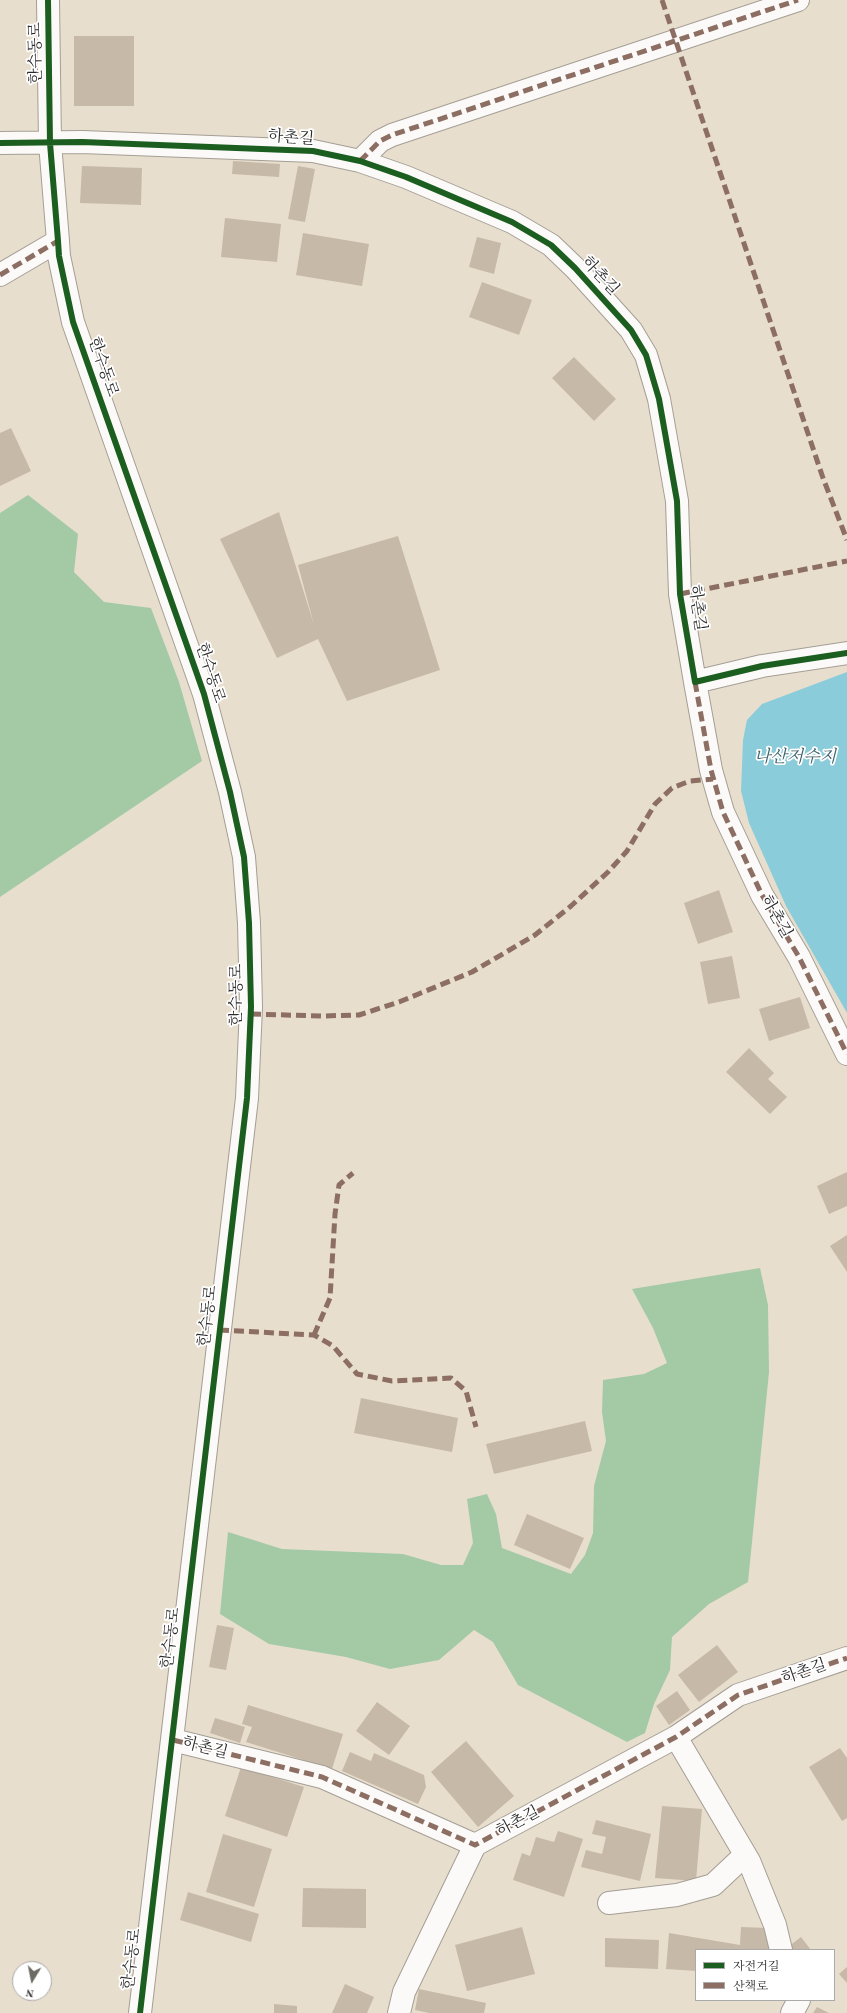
<!DOCTYPE html>
<html>
<head>
<meta charset="utf-8">
<style>
	body { margin:0 }
	#map { position:relative; width:847px; height:2013px; overflow:hidden; background:#e8dece; font-family:"Old Standard TT","Noto Serif KR",serif }
	canvas { display:block }
	.legend { position:absolute; left:695px; top:1949px; width:140px; height:52px; box-sizing:border-box; background:#fff; border:1px solid #aaa; margin:0; padding:5px 7px; list-style:none; font-size:12px; color:#2b2b2b }
	.legend li { display:flex; align-items:center; gap:8px; height:20px }
	.legend b { width:20px; border:1px solid #aaa }
	.north { position:absolute; left:12px; top:1961px; width:40px; height:40px; box-sizing:border-box; background:#fff; border:1px solid #aaa; border-radius:50%; rotate:190deg; font-size:11px; font-weight:700; line-height:16px; text-align:center; color:#2b2b2b }
	.north::after { content:''; display:block; margin:auto; width:14px; height:18px; background:#6d6a64; clip-path:polygon(50% 0,100% 100%,50% 72%,0 100%) }
</style>
</head>
<body>
<div id="map">
<canvas width="847" height="2013"></canvas>
<ul class="legend">
<li><b style="height:5px;background:#1b5e20"></b>자전거길</li>
<li><b style="height:5px;background:#8d6e63"></b>산책로</li>
</ul>
<div class="north">N</div>
</div>
<script>
const ctx = document.querySelector('canvas').getContext('2d');
ctx.lineJoin = 'round';
function fill(path, color) {
  ctx.fillStyle = color;
  ctx.fill(path, 'evenodd');
}
function poly(rows) {
  const path = new Path2D();
  for (const r of rows) {
    path.moveTo(r[0], r[1]);
    for (let i = 2; i < r.length; i += 2) path.lineTo(r[i], r[i + 1]);
  }
  return path;
}
function stroke(path, color, width, dash) {
  ctx.strokeStyle = color;
  ctx.lineWidth = width;
  ctx.lineCap = dash ? 'butt' : 'round';
  ctx.setLineDash(dash || []);
  ctx.stroke(path);
}
function drawText(font, color, halo, rows, align = 'center') {
  ctx.font = font + ' "Old Standard TT","Noto Serif KR",serif';
  ctx.lineWidth = 3.5;
  ctx.setLineDash([]);
  ctx.textBaseline = 'middle';
  ctx.strokeStyle = halo;
  ctx.fillStyle = color;
  for (const [text, x, y, turn = 0] of rows) {
    ctx.save();
    ctx.translate(x, y);
    ctx.rotate((+turn || 0) * Math.PI / 180);
    ctx.textAlign = isNaN(turn) ? turn : align;
    if (halo) ctx.strokeText(text, 0, 0);
    ctx.fillText(text, 0, 0);
    ctx.restore();
  }
}
fill(poly([
	[28,495,78,534,74,572,104,602,151,608,179,682,202,761,0,897,0,513],
	[760,1268,768,1305,769,1372,748,1582,709,1604,672,1637,670,1670,654,1704,645,1733,627,1742,518,1685,493,1642,474,1630,439,1660,390,1669,346,1657,269,1644,220,1614,228,1532,282,1549,403,1554,441,1565,463,1565,473,1543,467,1499,487,1494,496,1514,502,1548,571,1574,585,1555,593,1533,594,1486,606,1441,602,1412,603,1380,644,1374,667,1363,653,1328,632,1289]
]), '#a3caa5');
fill(poly([
	[847,672,847,1013,786,906,749,823,741,791,743,740,747,720,762,704]
]), '#8accda');
fill(poly([
	[74,36,134,36,134,106,74,106],
	[233,161,280,164,279,177,232,174],
	[82,166,142,168,141,205,80,203],
	[298,166,315,169,305,222,288,219],
	[225,218,281,224,277,262,221,257],
	[303,233,369,244,362,286,296,275],
	[477,237,501,243,494,274,469,267],
	[482,282,532,300,519,335,469,317],
	[574,357,616,399,594,421,552,378],
	[11,428,31,471,0,486,0,433],
	[279,512,314,625,298,565,398,536,440,670,347,701,318,639,277,658,220,539],
	[719,890,733,932,698,944,684,903],
	[732,956,740,998,708,1004,700,962],
	[800,997,810,1028,769,1041,759,1009],
	[749,1048,774,1073,768,1079,787,1097,770,1114,726,1072],
	[847,1172,847,1206,829,1214,817,1186],
	[847,1235,847,1272,830,1246],
	[361,1398,458,1418,452,1452,354,1433],
	[585,1421,592,1451,494,1474,486,1444],
	[527,1514,584,1538,570,1569,514,1545],
	[217,1625,234,1628,226,1670,209,1667],
	[717,1645,738,1672,699,1702,678,1675],
	[677,1691,690,1710,669,1725,656,1706],
	[377,1702,410,1726,389,1755,356,1731],
	[248,1705,343,1734,332,1769,246,1742,252,1727,242,1724],
	[215,1718,245,1727,240,1743,210,1733],
	[466,1741,514,1796,478,1827,431,1772],
	[840,1748,847,1758,847,1818,842,1821,809,1767],
	[350,1752,371,1761,374,1753,424,1775,426,1787,418,1804,342,1771],
	[241,1767,304,1787,287,1837,225,1816],
	[662,1806,702,1809,696,1881,655,1878],
	[596,1820,651,1834,640,1881,581,1867,586,1850,602,1854,606,1837,592,1834],
	[558,1831,583,1839,564,1897,513,1880,522,1853,530,1856,536,1837,554,1842],
	[223,1834,272,1849,254,1907,206,1892],
	[303,1888,366,1889,366,1928,302,1927],
	[188,1892,259,1914,251,1942,180,1920],
	[522,1927,535,1974,467,1991,455,1945],
	[741,1927,768,1928,777,1950,696,1950,696,1971,666,1969,669,1933,740,1945],
	[801,1937,811,1950,784,1950],
	[605,1938,659,1940,658,1969,605,1967],
	[847,1967,847,1983,839,1974],
	[345,1984,374,1997,367,2013,332,2013],
	[419,1989,486,2003,484,2013,429,2013,415,2010],
	[274,2004,297,2006,297,2013,274,2013],
	[817,2007,829,2013,813,2013]
]), '#c7b9a8');
const minor = poly([
	[48,0,50,143,58,241,59,256,73,322,204,694,230,792,244,857,249,923,251,1007,247,1098,140,2013],
	[0,143,82,142,313,151,360,161,406,177,512,222,551,245,575,268,631,330,646,355,659,399,677,501,680,594,695,682,762,666,847,653],
	[360,161,380,141,392,135,798,0],
	[0,275,58,241],
	[695,682,711,770,723,812,762,895,799,957,847,1054],
	[676,1737,749,1861,775,1925,781,1950],
	[173,1740,322,1777,475,1845,676,1737,738,1695,847,1658],
	[609,1903,677,1895,713,1885,745,1855],
	[399,2013,404,1992,475,1845],
	[792,2013,799,2000]
]);
stroke(minor, '#a49e95', 24);
stroke(minor, '#fcfaf8', 22);
stroke(poly([
	[662,0,823,478,847,540],
	[360,161,380,141,392,135,798,0],
	[0,275,58,241],
	[680,594,847,561],
	[695,682,711,770,723,812,762,895,799,957,847,1054],
	[251,1014,322,1016,359,1015,399,1002,472,972,535,935,571,906,608,872,627,851,655,804,672,788,690,781,713,779],
	[219,1330,314,1335,333,1346,357,1374,392,1381,451,1378,466,1391,476,1427],
	[314,1335,330,1298,335,1214,339,1185,353,1173],
	[173,1740,322,1777,475,1845,676,1737,738,1695,847,1658]
]), '#8d6e63', 5, [10, 5]);
stroke(poly([
	[48,0,50,143,58,241,59,256,73,322,204,694,230,792,244,857,249,923,251,1007,247,1098,140,2013],
	[0,143,82,142,313,151,360,161,406,177,512,222,551,245,575,268,631,330,646,355,659,399,677,501,680,594,695,682,762,666,847,653]
]), '#1b5e20', 6);
drawText('16px', '#2b2b2b', '#fff', [
	["한수동로",36,53,-91],
	["하촌길",291,138,4],
	["하촌길",600,276,47],
	["한수동로",103,367,71],
	["하촌길",697,608,82],
	["한수동로",210,673,72],
	["하촌길",776,917,60],
	["한수동로",237,995,-90],
	["한수동로",208,1316,-83],
	["한수동로",171,1638,-83],
	["하촌길",804,1672,-19],
	["하촌길",205,1748,14],
	["하촌길",518,1822,-28],
	["한수동로",132,1959,-83]
]);
drawText('italic 17px', '#3e616a', '#fff', [
	["나산저수지",795,758]
]);
</script>
</body>
</html>
